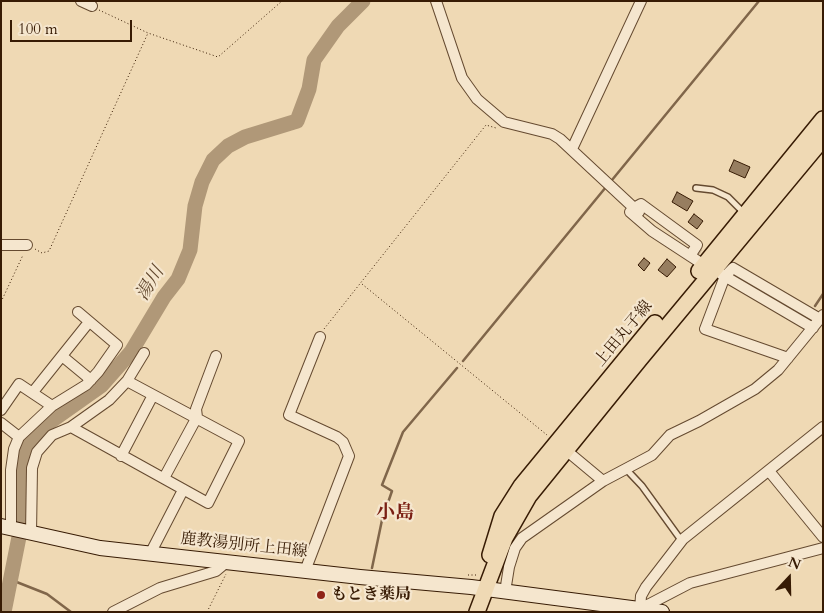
<!DOCTYPE html>
<html>
<head>
<meta charset="utf-8">
<style>
	body { margin:0 }
	#map { position:relative; width:824px; height:613px; overflow:hidden; background:#efd9b4; font-family:Cardo,serif }
	canvas { display:block }
	.frame { position:absolute; inset:0; border:2px solid #371b04; pointer-events:none }
	.north { position:absolute; left:764px; top:553px; width:50px; height:50px; -webkit-text-stroke:4px #f5e6ce; paint-order:stroke; rotate:21deg; font-size:14px; font-weight:700; line-height:20px; text-align:center; color:#371b04 }
	.north::after { content:''; display:block; margin:auto; width:18px; height:22px; background:#371b04; clip-path:polygon(50% 0,100% 100%,50% 72%,0 100%) }
	.scale { position:absolute; left:10px; top:20px; width:122px; height:22px; box-sizing:border-box; border:2px solid #371b04; border-top:0; padding-left:6px; font-size:15px; line-height:18px; white-space:nowrap; color:#371b04; -webkit-text-stroke:4px #f5e6ce; paint-order:stroke }
</style>
</head>
<body>
<div id="map">
<canvas width="824" height="613"></canvas>
<div class="frame"></div>
<div class="north">N</div>
<div class="scale">100 m</div>
</div>
<script>
const ctx = document.querySelector('canvas').getContext('2d');
ctx.lineJoin = 'round';
function poly(rows) {
  const path = new Path2D();
  for (const r of rows) {
    path.moveTo(r[0], r[1]);
    for (let i = 2; i < r.length; i += 2) path.lineTo(r[i], r[i + 1]);
  }
  return path;
}
function stroke(path, color, width, dash) {
  ctx.strokeStyle = color;
  ctx.lineWidth = width;
  ctx.lineCap = dash ? 'butt' : 'round';
  ctx.setLineDash(dash || []);
  ctx.stroke(path);
}
function fill(path, color) {
  ctx.fillStyle = color;
  ctx.fill(path, 'evenodd');
}
function drawText(font, color, halo, rows, align = 'center') {
  ctx.font = font + ' Cardo,"Noto Serif JP",serif';
  ctx.lineWidth = 4.5;
  ctx.setLineDash([]);
  ctx.textBaseline = 'middle';
  ctx.strokeStyle = halo;
  ctx.fillStyle = color;
  for (const [text, x, y, turn = 0] of rows) {
    ctx.save();
    ctx.translate(x, y);
    ctx.rotate((+turn || 0) * Math.PI / 180);
    ctx.textAlign = isNaN(turn) ? turn : align;
    if (halo) ctx.strokeText(text, 0, 0);
    ctx.fillText(text, 0, 0);
    ctx.restore();
  }
}
stroke(poly([
	[612,180,759,1],
	[815,306,823,294],
	[463,361,606,187],
	[372,568,382,520,392,491,382,485,403,432,457,368],
	[9,579,47,594,71,612]
]), '#80664a', 2.5);
stroke(poly([
	[4,612,21,527,21,468,28,446,43,427,101,386,131,352,164,297,178,279,190,250,195,206,202,182,213,160,228,146,245,137,297,121,309,89,314,60,338,26,363,1]
]), '#b09878', 15);
const building = poly([
	[734,160,750,167,745,178,729,171,734,160],
	[677,192,693,201,687,211,672,202,677,192],
	[694,214,703,221,697,229,688,222,694,214],
	[644,258,650,263,644,271,638,265,644,258],
	[667,259,676,267,667,277,658,270,667,259]
]);
fill(building, '#977e60');
stroke(building, '#371b04', 1);
stroke(poly([
	[691,249,738,277]
]), '#cab391', 10, [10, 5]);
const lane = poly([
	[696,188,713,190,728,197,744,213],
	[625,468,642,486,681,540]
]);
const street = poly([
	[81,1,92,6],
	[436,1,462,78,477,99,504,122,552,134,560,139,634,208,630,212,652,231,704,265],
	[572,149,641,1],
	[639,212,634,208,641,204,697,245,690,256],
	[1,245,27,245],
	[721,274,813,328],
	[62,356,91,380],
	[788,358,705,329,725,276,733,268,820,319],
	[33,392,89,322],
	[1,410,19,384,52,406],
	[1,423,19,437],
	[71,427,208,503,239,441,127,381],
	[823,427,683,539,646,587,641,596,640,609,690,583,823,548],
	[561,446,603,481],
	[121,456,153,395],
	[769,471,823,537],
	[164,478,197,417,196,409,216,356],
	[11,529,11,470,14,449,19,437,52,406,86,385,98,372,117,345,78,312],
	[31,534,32,468,37,452,52,435,71,427,109,400,127,381,144,353],
	[150,554,183,490],
	[305,571,349,456,343,442,337,437,289,415,320,337],
	[505,592,509,567,515,548,522,538,603,481,652,455,670,435,699,421,755,389,778,370,823,315],
	[113,612,160,588,216,571,228,561]
]);
const secondary = poly([
	[1,526,100,548,360,577,471,587,662,612]
]);
const primary = poly([
	[699,271,823,119],
	[490,555,502,516,521,486,655,323],
	[477,612,505,538,529,496,640,359,823,139]
]);
stroke(lane, '#654a30', 8);
stroke(street, '#654a30', 12);
stroke(secondary, '#371b04', 16);
stroke(primary, '#371b04', 18);
stroke(poly([
	[99,10,148,33,218,57,282,1],
	[35,249,42,253,49,251,148,33],
	[362,284,547,435],
	[1,302,23,255],
	[324,329,486,125,496,128],
	[468,575,477,575],
	[207,612,226,574]
]), '#371b04', 1, [1, 2.5]);
stroke(lane, '#f5e6ce', 5);
stroke(street, '#f5e6ce', 10);
stroke(secondary, '#f5e6ce', 14);
stroke(primary, '#efd9b4', 15);
for (const [x, y, r, color] of [
	[321,595,5,"#8f2418"]
]) {
  const dot = new Path2D();
  dot.arc(x, y, r, 0, 2 * Math.PI);
  ctx.fillStyle = color;
  ctx.fill(dot);
  stroke(dot, '#f5e6ce', 2);
}
drawText('16px', '#371b04', '#f5e6ce', [
	["上田丸子線",624,334,-50],
	["鹿教湯別所上田線",244,546,6]
]);
drawText('bold 16px', '#371b04', '#f5e6ce', [
	["もとき薬局",331,595]
], 'left');
drawText('italic 18px', '#61472d', '#f5e6ce', [
	["湯川",151,284,-59]
]);
drawText('bold 19px', '#7a1f14', '#f5e6ce', [
	["小島",395,514]
]);
</script>
</body>
</html>
